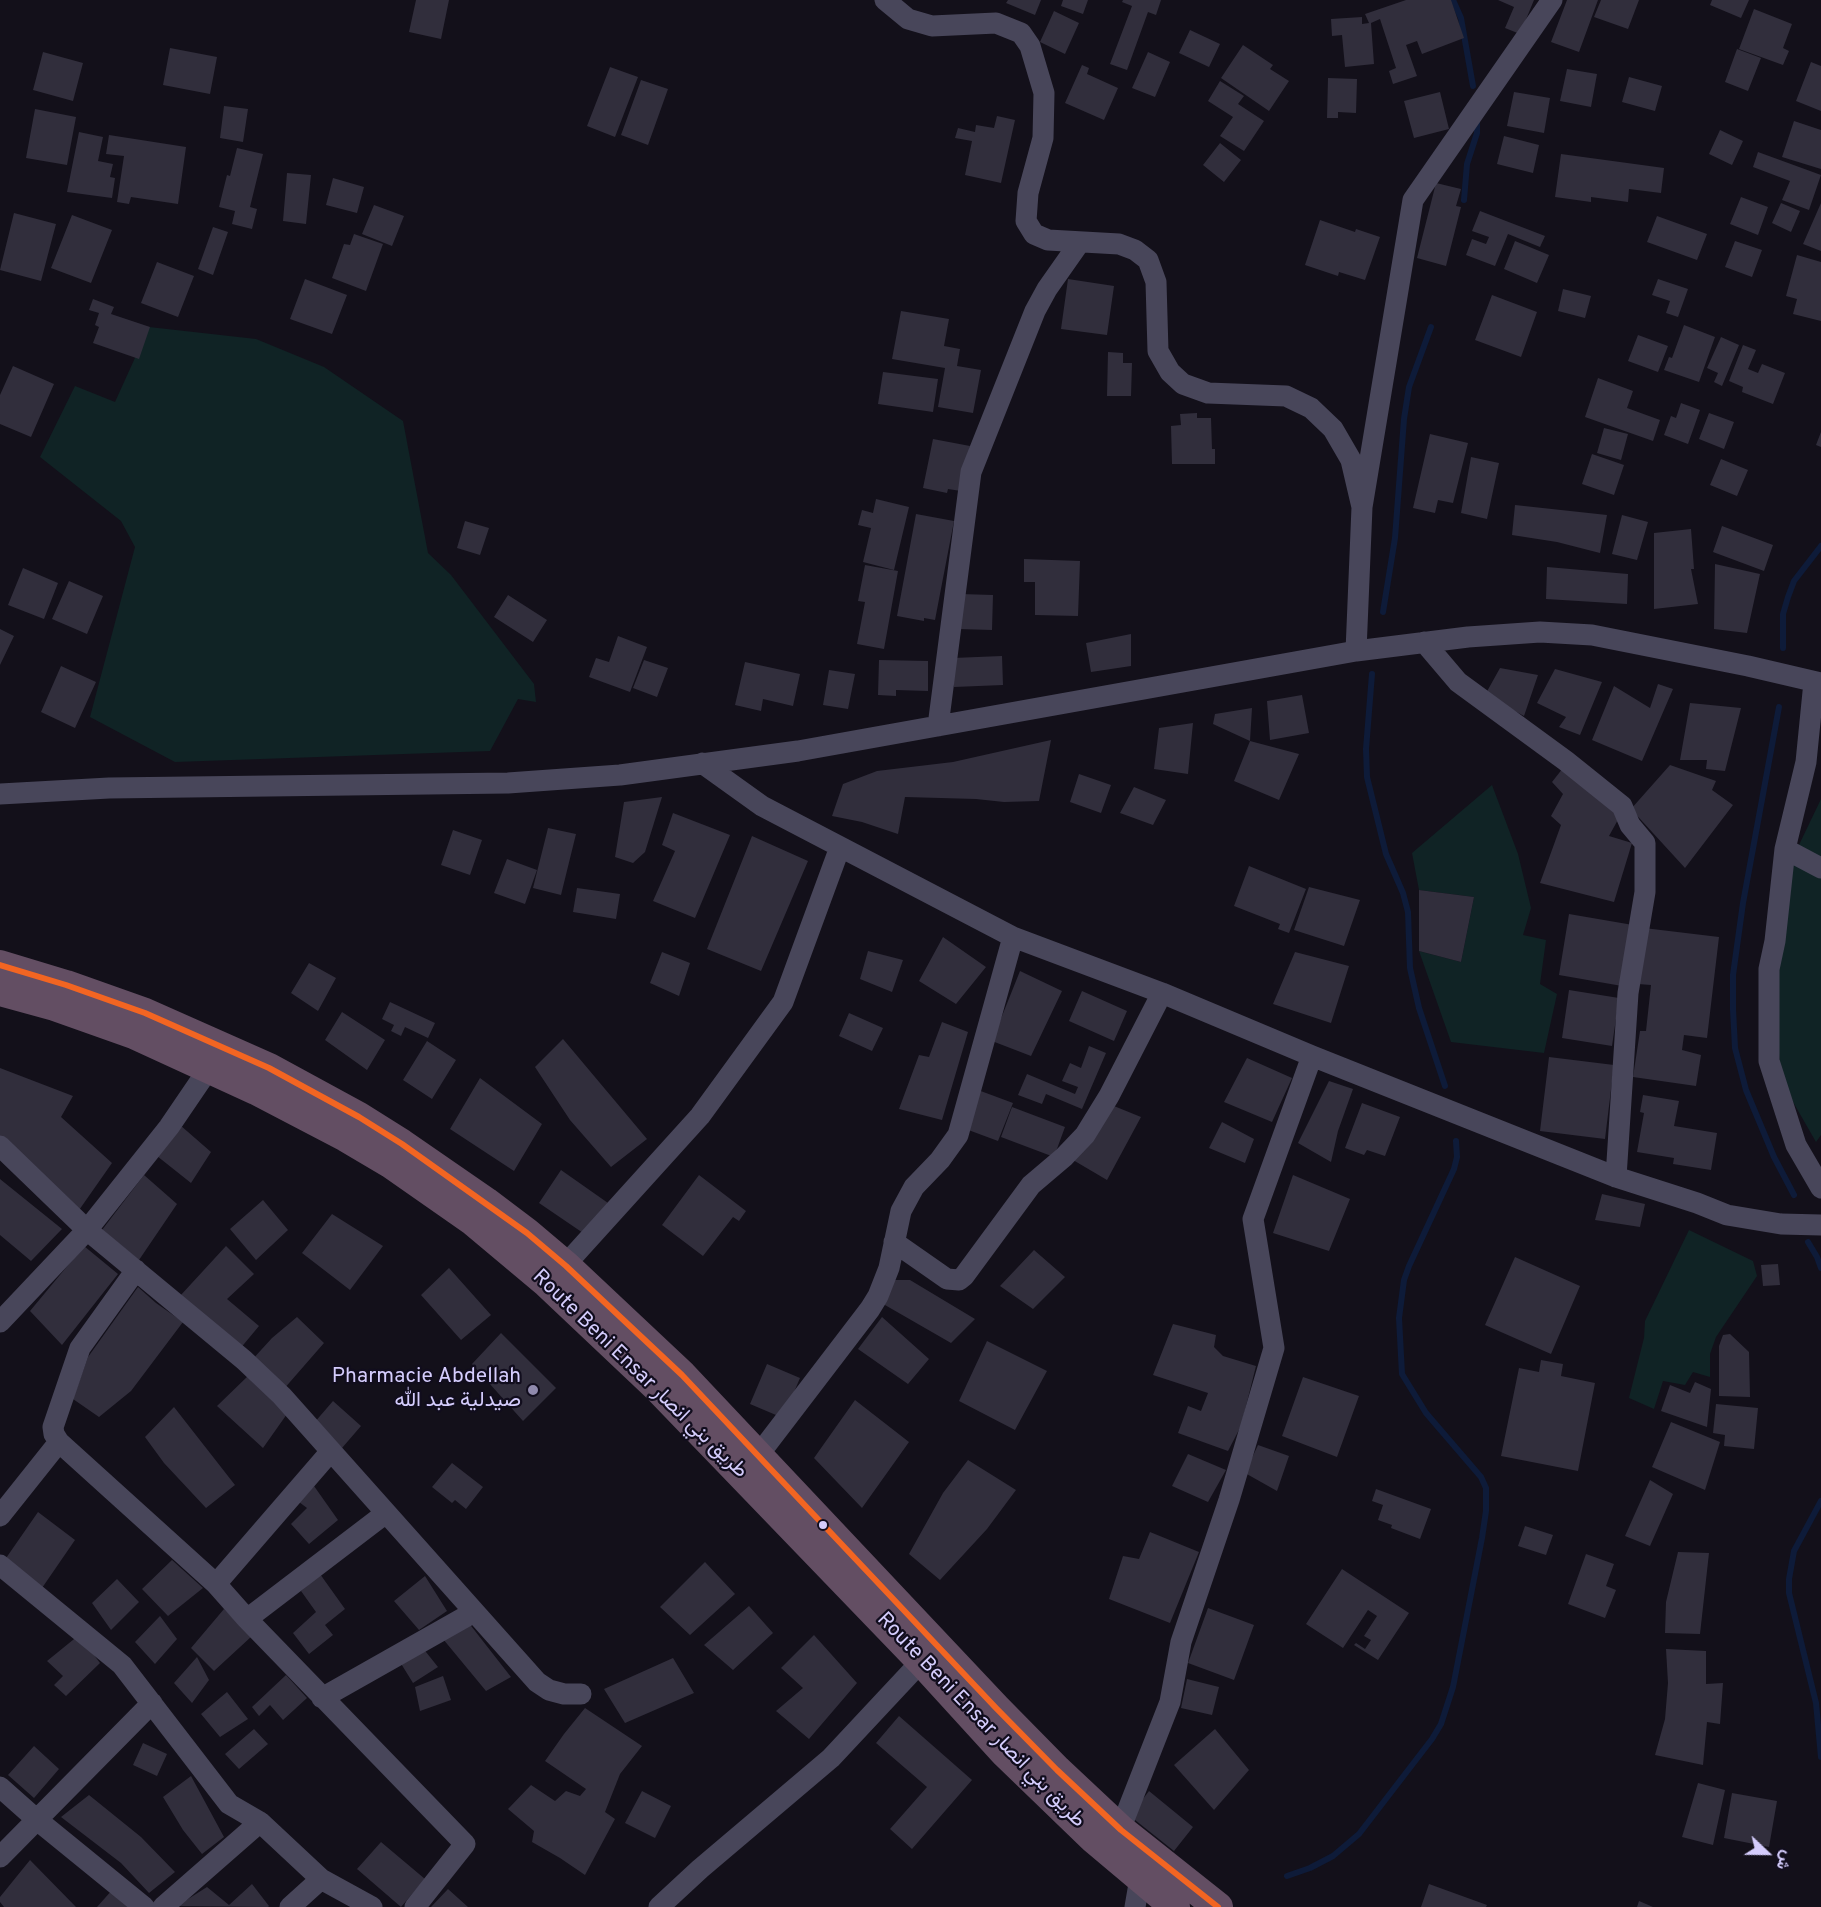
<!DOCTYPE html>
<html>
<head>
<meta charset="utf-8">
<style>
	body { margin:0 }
	#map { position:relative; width:1821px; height:1907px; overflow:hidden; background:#13101a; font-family:Overpass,Vazirmatn,sans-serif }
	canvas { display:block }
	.north { position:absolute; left:1737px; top:1823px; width:60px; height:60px; -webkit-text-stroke:4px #110d1d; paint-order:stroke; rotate:112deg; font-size:16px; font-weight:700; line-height:24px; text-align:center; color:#d4ccfc }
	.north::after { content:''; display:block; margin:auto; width:21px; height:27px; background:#d4ccfc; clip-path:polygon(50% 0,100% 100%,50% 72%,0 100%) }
</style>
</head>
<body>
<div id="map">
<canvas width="1821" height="1907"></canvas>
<div class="north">ش</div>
</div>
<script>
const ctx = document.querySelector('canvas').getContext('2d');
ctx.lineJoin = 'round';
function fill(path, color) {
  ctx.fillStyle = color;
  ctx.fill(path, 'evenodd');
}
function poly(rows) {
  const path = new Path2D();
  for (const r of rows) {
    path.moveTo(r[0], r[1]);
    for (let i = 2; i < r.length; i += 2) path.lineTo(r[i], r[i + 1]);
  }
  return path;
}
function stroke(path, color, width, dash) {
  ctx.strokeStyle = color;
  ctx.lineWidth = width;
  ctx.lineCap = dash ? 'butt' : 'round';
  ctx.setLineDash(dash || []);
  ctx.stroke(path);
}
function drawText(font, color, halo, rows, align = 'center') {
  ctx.font = font + ' Overpass,Vazirmatn,sans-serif';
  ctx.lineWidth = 4.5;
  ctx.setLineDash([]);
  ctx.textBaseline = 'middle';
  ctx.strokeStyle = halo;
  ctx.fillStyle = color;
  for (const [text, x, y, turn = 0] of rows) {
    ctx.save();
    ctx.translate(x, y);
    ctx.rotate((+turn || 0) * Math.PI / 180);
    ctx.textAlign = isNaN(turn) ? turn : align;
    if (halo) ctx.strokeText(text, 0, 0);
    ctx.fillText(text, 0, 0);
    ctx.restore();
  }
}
fill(poly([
	[149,327,256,339,324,367,403,421,428,553,451,575,534,684,536,702,518,699,490,751,175,762,90,717,135,547,121,521,40,457,75,386,115,402],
	[1492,785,1518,854,1531,908,1523,935,1546,940,1540,984,1557,994,1544,1053,1451,1042,1419,951,1461,962,1474,897,1419,890,1412,853],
	[1821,799,1821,1135,1816,1142,1781,1081,1775,999,1775,884,1798,847],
	[1689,1230,1753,1261,1757,1276,1716,1337,1710,1354,1710,1377,1693,1372,1685,1385,1663,1381,1654,1409,1629,1398,1644,1338,1645,1321]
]), '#102325');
stroke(poly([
	[1453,0,1461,18,1473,86],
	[1464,200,1467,164,1477,133,1477,120],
	[1383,612,1395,538,1404,419,1409,387,1431,327],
	[1783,648,1783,614,1788,597,1794,581,1821,546],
	[1372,674,1366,749,1367,777,1386,854,1403,893,1408,912,1410,968,1419,1008,1445,1086],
	[1779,707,1743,903,1733,975,1733,1009,1735,1048,1746,1090,1774,1157,1794,1195],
	[1808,1242,1817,1257,1821,1268],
	[1821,1501,1794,1551,1789,1579,1789,1593,1816,1703,1821,1757],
	[1287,1876,1310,1868,1333,1856,1359,1834,1432,1739,1441,1724,1453,1687,1482,1538,1486,1511,1486,1488,1481,1477,1426,1413,1402,1374,1399,1318,1404,1280,1409,1266,1454,1169,1457,1157,1456,1141]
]), '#0e1b39', 6);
fill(poly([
	[416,0,449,0,441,39,409,32],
	[1008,0,1041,0,1035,15,1006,3],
	[1063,0,1088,0,1083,14,1061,6],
	[1123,0,1161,0,1156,15,1148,12,1127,70,1110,64,1132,6,1122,2],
	[1406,0,1451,0,1464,38,1422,54,1417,41,1406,45,1417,76,1393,84,1389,71,1396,68,1380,19,1371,23,1374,64,1345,67,1342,35,1332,36,1331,19,1362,17,1362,24,1369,23,1365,14],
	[1498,0,1534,0,1520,34,1505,28,1514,7],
	[1567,0,1598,0,1579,52,1551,42],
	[1601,0,1639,0,1628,29,1594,17],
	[1712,0,1749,0,1741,18,1710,5],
	[1754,9,1792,24,1783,48,1789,51,1783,65,1739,49],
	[1054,11,1079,23,1065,54,1040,42],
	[1190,30,1220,44,1209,67,1179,53],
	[1243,45,1273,65,1270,69,1289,81,1269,111,1221,78],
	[170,48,217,57,210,94,163,85],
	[1737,49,1761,58,1748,91,1725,82],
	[43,52,83,63,73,101,33,90],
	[1148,52,1170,62,1155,97,1132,88],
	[1811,62,1821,66,1821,111,1796,101],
	[1082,65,1089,68,1087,74,1118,88,1104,120,1065,103],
	[610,67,638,77,615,137,587,126],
	[1567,69,1597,74,1591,107,1560,101],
	[1629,77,1662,86,1655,111,1622,102],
	[1328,78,1357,79,1356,113,1338,112,1338,118,1327,118],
	[641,80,668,89,648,145,621,135],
	[1220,81,1244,96,1238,104,1264,121,1244,151,1220,136,1233,117,1208,101],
	[1440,92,1449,129,1414,138,1404,101],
	[1514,92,1550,98,1544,133,1507,126],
	[224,106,248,109,243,142,220,138],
	[35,109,76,117,67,165,26,158],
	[997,116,1015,120,1001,183,965,175,972,141,955,138,958,128,975,132,976,125,994,128],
	[1794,121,1821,130,1821,169,1782,157],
	[1720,130,1743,141,1732,165,1709,154],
	[79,132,103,137,98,161,113,164,110,177,115,178,112,198,67,192],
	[109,135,186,147,178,204,131,197,129,204,117,202,124,156,106,154],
	[1504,136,1539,145,1533,173,1497,164],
	[1220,143,1241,160,1224,182,1203,165],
	[237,148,263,154,250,207,257,209,252,229,232,224,235,211,219,207,227,175,230,176],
	[1758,152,1821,175,1809,210,1782,200,1790,181,1753,167],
	[1561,154,1664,168,1661,193,1629,189,1628,202,1591,197,1591,202,1555,197],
	[287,173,311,175,306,224,283,221],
	[333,178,364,187,357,213,326,205],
	[1436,183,1461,189,1456,206,1461,207,1446,266,1417,258],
	[1741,197,1768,207,1758,235,1730,224],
	[1781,203,1800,211,1791,232,1772,223],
	[1821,203,1821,251,1803,244],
	[374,205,404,216,392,246,362,234],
	[1480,211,1545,236,1540,247,1508,234,1495,266,1466,255,1472,239,1486,244,1489,237,1472,231],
	[14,213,56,224,41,281,0,270],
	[72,215,112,230,91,283,51,268],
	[1657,216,1707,234,1697,260,1647,242],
	[1320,220,1355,232,1356,229,1380,237,1365,280,1339,272,1338,276,1305,265],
	[213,227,228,232,213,275,198,269],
	[354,234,383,244,366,291,332,278,344,244,350,245],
	[1515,241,1549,255,1537,283,1504,269],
	[1735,241,1762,250,1752,277,1725,267],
	[1797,255,1821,262,1821,321,1793,314,1797,299,1786,296],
	[157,262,194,276,178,317,141,303],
	[305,279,347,295,332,334,290,319],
	[1068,279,1114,286,1107,335,1061,329],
	[1658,279,1688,289,1678,317,1666,313,1670,301,1652,295],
	[1563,289,1591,296,1585,318,1558,311],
	[1492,295,1537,312,1521,357,1475,340],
	[93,299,114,307,111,314,150,327,139,359,93,343,99,327,95,325,99,313,89,310],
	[901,311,949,319,944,346,960,349,957,366,981,370,973,413,938,407,945,368,892,359],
	[1684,325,1715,337,1699,382,1664,370,1669,357,1672,358],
	[1638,335,1668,346,1658,372,1628,361],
	[1721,337,1739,345,1722,386,1714,382,1718,373,1707,368],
	[1743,345,1756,350,1748,369,1758,373,1762,364,1785,373,1773,404,1742,392,1743,387,1729,381],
	[1108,352,1123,353,1123,363,1132,363,1131,396,1107,396],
	[13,366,54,384,31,437,0,424,0,395],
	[883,372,938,379,933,412,878,404],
	[1598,378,1633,391,1627,408,1660,420,1653,441,1585,417],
	[1681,403,1700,410,1688,444,1664,435,1671,416,1676,418],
	[1197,413,1197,418,1211,418,1212,449,1215,449,1215,464,1172,464,1171,426,1181,425,1180,414],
	[1709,413,1734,422,1724,449,1699,439],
	[1604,428,1628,434,1621,460,1597,453],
	[1821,432,1821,447,1816,445],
	[1430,434,1468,443,1453,503,1438,500,1435,513,1413,508],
	[933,439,970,446,961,491,948,489,947,493,923,488],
	[1592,454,1624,465,1614,495,1582,484],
	[1471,457,1499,463,1487,519,1461,513],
	[1721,459,1748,470,1737,496,1710,485],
	[876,499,909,507,894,570,863,562,871,528,858,525,862,510,873,513],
	[1515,505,1607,515,1600,553,1557,542,1512,535],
	[916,514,954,521,935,620,924,618,924,621,897,616],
	[1622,515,1648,522,1637,560,1612,554],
	[465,521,489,528,480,555,457,548],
	[1722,526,1773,545,1764,571,1713,552],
	[1691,529,1694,569,1691,569,1698,604,1654,609,1654,533],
	[1024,559,1080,561,1078,616,1035,615,1035,582,1024,582],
	[1715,564,1760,574,1747,633,1714,629],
	[865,565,898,571,884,649,857,644,865,602,858,601],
	[1547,567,1628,574,1627,604,1546,599],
	[23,568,58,583,44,619,8,605],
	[69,581,103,596,87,634,52,619],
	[960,594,993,595,992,630,958,629],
	[508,595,547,620,533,642,494,617],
	[0,629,14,636,0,665],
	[1131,634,1131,666,1091,672,1086,643],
	[618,636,647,647,630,692,589,677,596,658,609,662],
	[1002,656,1003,685,954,687,953,658],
	[644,660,668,668,657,697,633,688],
	[879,660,928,661,928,691,896,690,896,696,878,695],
	[745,662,800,674,793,706,763,699,761,711,735,705],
	[61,666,96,682,75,728,41,712],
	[1500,668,1538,675,1524,716,1485,695],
	[1555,669,1602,682,1580,735,1559,727,1566,717,1537,703],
	[829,670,855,674,848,709,823,705],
	[1658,684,1673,689,1642,761,1592,740,1614,686,1650,708],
	[1302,695,1309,733,1270,740,1267,701],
	[1690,703,1741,708,1725,771,1706,769,1707,760,1680,760],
	[1252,708,1250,741,1213,724,1215,714],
	[1193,723,1188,774,1154,769,1159,728],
	[1051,740,1039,801,1004,802,976,799,905,797,898,834,862,822,832,816,843,784,877,771,953,762],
	[1250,741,1299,754,1279,800,1234,781],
	[1670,765,1716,781,1712,790,1733,805,1685,868,1631,809],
	[1563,768,1620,816,1609,836,1632,843,1614,902,1540,883,1561,825,1551,816,1563,794,1552,782],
	[1079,774,1111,785,1101,813,1070,802],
	[1134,787,1166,800,1153,825,1120,813],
	[662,797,645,852,633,863,615,857,624,802],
	[673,813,730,835,695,918,653,901,675,851,662,845],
	[548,828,576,834,561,895,533,888],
	[453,830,482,840,470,875,441,865],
	[752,836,808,861,761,971,707,949],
	[507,859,537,870,525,904,494,893],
	[1249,866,1306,889,1289,933,1278,929,1280,924,1234,906],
	[1309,887,1360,900,1344,946,1294,930],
	[577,888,620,894,616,919,573,912],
	[1419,890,1474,897,1461,962,1419,951],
	[1569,914,1633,925,1622,986,1559,975],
	[1644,928,1719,937,1707,1038,1684,1035,1682,1050,1701,1055,1696,1086,1633,1077,1640,1031,1646,1031,1651,985,1638,984],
	[943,937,986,967,956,1004,919,981],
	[868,951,903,960,892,992,860,979],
	[662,952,690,963,679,996,650,983],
	[1295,952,1349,966,1331,1023,1273,1004],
	[309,963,336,978,318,1011,291,993],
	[1020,971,1062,991,1031,1056,992,1041],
	[1569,990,1619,998,1612,1046,1562,1038],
	[1082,991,1127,1011,1114,1041,1069,1021],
	[390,1002,435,1023,428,1038,405,1027,401,1036,391,1031,394,1025,382,1019],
	[342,1012,385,1040,367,1070,325,1040],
	[849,1013,883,1028,872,1051,839,1036],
	[942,1022,968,1032,942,1120,899,1109,919,1055,929,1057],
	[563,1039,647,1139,611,1167,570,1120,535,1067],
	[427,1041,456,1060,432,1099,403,1080],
	[1089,1046,1106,1053,1082,1109,1046,1094,1042,1104,1018,1095,1027,1074,1075,1094,1078,1087,1062,1081,1070,1063,1081,1068],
	[1549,1057,1614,1065,1605,1139,1540,1131],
	[1247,1058,1292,1078,1272,1122,1224,1102],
	[0,1068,73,1096,61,1117,112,1163,77,1213,0,1137],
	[480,1078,542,1124,514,1171,450,1129],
	[1329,1081,1353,1089,1338,1131,1331,1162,1298,1143],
	[978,1090,1013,1103,998,1141,963,1128],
	[1643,1095,1679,1101,1674,1126,1717,1133,1711,1170,1673,1164,1674,1158,1637,1152,1644,1113,1640,1112],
	[1362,1103,1400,1117,1385,1156,1367,1150,1364,1155,1345,1148],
	[1109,1104,1141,1117,1107,1180,1073,1160],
	[1012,1107,1065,1127,1054,1157,1001,1137],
	[1222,1122,1254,1139,1245,1163,1209,1148],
	[180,1125,211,1152,191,1183,157,1156],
	[561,1170,608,1203,586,1235,539,1203],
	[144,1175,177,1204,139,1260,102,1230],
	[699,1175,746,1211,739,1221,733,1217,703,1256,662,1225],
	[1293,1175,1350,1199,1329,1251,1273,1233],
	[0,1179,62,1229,31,1261,0,1235],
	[1602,1194,1645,1204,1640,1227,1595,1220],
	[263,1200,288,1230,256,1260,230,1229],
	[332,1214,383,1246,350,1290,302,1253],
	[84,1246,118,1274,62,1345,30,1311],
	[226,1246,254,1274,227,1299,259,1326,239,1350,180,1296],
	[1034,1250,1065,1277,1033,1309,1000,1286],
	[1515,1257,1580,1286,1551,1354,1485,1325],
	[1778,1264,1780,1285,1763,1286,1761,1265],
	[449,1268,491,1315,461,1340,421,1295],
	[891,1280,910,1280,975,1319,951,1343,878,1301],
	[138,1287,156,1303,183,1322,131,1391,99,1417,73,1399,88,1357],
	[297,1317,324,1343,283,1390,251,1361,272,1338],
	[882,1317,929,1359,908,1384,858,1349],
	[1173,1324,1216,1335,1214,1347,1223,1356,1256,1366,1241,1426,1228,1451,1178,1433,1188,1406,1201,1411,1208,1393,1153,1375],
	[501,1333,556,1388,523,1421,472,1364],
	[1730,1334,1749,1352,1750,1397,1719,1396,1719,1346,1723,1335],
	[987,1341,1047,1371,1015,1430,959,1401],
	[1541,1360,1563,1364,1561,1376,1595,1383,1578,1471,1501,1456,1519,1368,1539,1372],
	[767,1364,800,1378,783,1418,750,1404],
	[249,1375,287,1414,263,1448,217,1406],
	[1303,1377,1359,1396,1337,1457,1282,1436],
	[1695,1382,1711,1389,1707,1427,1661,1411,1670,1385,1690,1393],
	[855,1400,909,1442,862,1508,814,1458],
	[333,1401,361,1426,342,1448,314,1423],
	[1716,1404,1758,1408,1754,1449,1724,1446,1725,1435,1713,1433],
	[174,1407,235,1485,206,1508,164,1463,145,1437],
	[1671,1422,1720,1442,1705,1490,1652,1467],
	[1258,1445,1289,1456,1277,1491,1245,1473],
	[1188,1454,1226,1470,1208,1502,1172,1486],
	[968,1460,1016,1490,987,1529,940,1580,909,1554,943,1493],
	[452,1463,483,1487,466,1509,455,1500,452,1503,432,1487],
	[1650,1480,1673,1494,1650,1546,1625,1536],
	[314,1486,338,1520,309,1544,291,1524,307,1508,299,1502],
	[1376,1489,1431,1509,1420,1539,1391,1528,1392,1525,1378,1520,1383,1505,1372,1501],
	[38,1512,75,1540,42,1588,4,1561],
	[1525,1526,1553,1535,1546,1555,1518,1546],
	[1150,1532,1199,1552,1170,1623,1109,1599,1123,1556,1139,1559],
	[1678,1552,1709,1553,1700,1634,1665,1633,1666,1602],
	[1586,1554,1614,1564,1606,1586,1616,1590,1605,1618,1568,1604],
	[172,1560,203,1588,168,1616,142,1589],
	[705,1562,735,1594,690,1635,660,1607],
	[1342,1569,1409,1613,1378,1660,1354,1645,1356,1643,1365,1649,1371,1640,1364,1636,1377,1616,1368,1610,1343,1648,1306,1624],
	[320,1574,345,1609,325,1625,333,1635,309,1654,293,1633,316,1612,301,1591],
	[425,1576,447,1611,419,1630,394,1601],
	[117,1579,139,1602,111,1630,92,1603],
	[749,1606,773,1633,733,1670,704,1645],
	[1208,1608,1254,1625,1234,1680,1188,1663],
	[224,1609,252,1636,214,1671,191,1648],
	[160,1616,177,1639,155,1664,135,1642],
	[468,1622,511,1677,486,1691,443,1639],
	[79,1635,100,1663,66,1696,54,1685,63,1676,47,1661],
	[814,1635,857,1683,809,1739,776,1711,803,1688,781,1668],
	[422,1647,438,1667,413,1683,400,1662],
	[1666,1649,1706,1651,1706,1684,1723,1683,1720,1724,1707,1722,1703,1765,1655,1755,1665,1719,1668,1683],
	[197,1657,209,1680,192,1703,174,1683],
	[673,1658,694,1693,625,1723,604,1689],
	[286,1675,307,1698,283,1720,270,1705,259,1716,252,1707],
	[443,1676,451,1700,420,1711,415,1687],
	[1187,1679,1219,1687,1212,1715,1181,1708],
	[227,1692,248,1719,220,1737,201,1714],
	[585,1708,642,1746,620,1774,605,1812,615,1819,585,1875,560,1858,532,1842,534,1831,508,1809,531,1785,555,1801,566,1791,580,1796,586,1789,545,1761,564,1734],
	[899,1716,972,1780,912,1849,890,1829,927,1787,876,1743],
	[254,1729,268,1744,239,1769,225,1754],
	[1215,1729,1249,1770,1214,1810,1174,1765],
	[143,1743,167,1754,157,1776,133,1765],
	[34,1746,59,1769,34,1798,8,1775],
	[191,1776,224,1837,202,1854,183,1830,163,1797],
	[1698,1783,1725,1790,1713,1845,1682,1837],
	[642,1791,671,1806,655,1838,625,1823],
	[1149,1791,1193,1827,1174,1851,1130,1816],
	[1732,1793,1777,1801,1769,1847,1724,1838],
	[89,1795,141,1837,175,1872,149,1893,121,1863,61,1817],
	[381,1842,425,1879,401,1907,357,1869],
	[30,1860,76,1907,4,1907,0,1902,0,1897],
	[252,1884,269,1906,268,1907,177,1906,207,1887,229,1905],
	[1429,1884,1487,1905,1486,1907,1421,1907],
	[113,1889,134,1907,97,1907],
	[448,1889,468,1907,431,1907],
	[1639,1901,1653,1907,1637,1907]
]), '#312e3c');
stroke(poly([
	[885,0,908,19,932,26,996,23,1021,33,1030,46,1044,93,1043,138,1028,193,1026,221,1034,234,1048,240,1119,244,1135,250,1148,260,1156,282,1158,351,1170,372,1183,384,1208,393,1286,396,1311,408,1333,429,1351,460,1362,507],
	[1424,642,1458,682,1566,761,1622,806,1630,825,1645,843,1645,892,1628,993,1616,1177],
	[1356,651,1362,507,1413,200,1552,0],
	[1814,682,1806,762,1785,849,1775,941,1769,969,1769,1061,1796,1145,1821,1188],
	[938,726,971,472,1035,311,1047,289,1080,242],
	[702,763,762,806,1013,937,1162,993,1312,1056,1616,1177,1697,1203,1727,1215,1781,1224,1821,1225],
	[0,794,109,788,508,783,620,775,798,751,1356,651,1468,637,1540,632,1592,635,1748,666,1821,683],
	[1785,849,1821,868],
	[0,1146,87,1230,244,1360,282,1396,537,1682,549,1690,564,1694,581,1694],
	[894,1242,947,1279,959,1280,964,1276,1031,1185,1064,1157,1085,1135,1109,1096,1162,993],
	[136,1270,80,1348,53,1427,54,1434,59,1442,216,1584,247,1619,465,1844,415,1907],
	[557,1274,700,1116,783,1002,840,847],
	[0,1322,87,1230,169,1127,216,1058],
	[750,1466,870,1309,878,1296,889,1268,901,1211,914,1187,940,1160,958,1135,1013,937],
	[0,1516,59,1442],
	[0,1565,122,1665,229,1804,260,1822,321,1879,372,1907],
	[216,1584,331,1451],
	[247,1619,386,1513],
	[322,1698,474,1612],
	[0,1787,36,1819,144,1907],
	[1116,1840,1170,1702,1181,1642,1229,1500,1274,1348,1253,1219,1312,1056],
	[0,1857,152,1703],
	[163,1907,260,1822],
	[290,1907,321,1879],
	[659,1907,700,1869,831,1758,931,1651],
	[1135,1907,1140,1878]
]), '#48465a', 21);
stroke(poly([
	[0,965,66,985,145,1013,269,1068,359,1117,402,1144,486,1202,527,1233,566,1266,682,1375,996,1708,1057,1770,1121,1830,1218,1907],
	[0,991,55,1006,134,1034,256,1090,346,1137,390,1163,473,1221,547,1283,657,1387,921,1661,1004,1752,1093,1838,1175,1907]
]), '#634e63', 30);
stroke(poly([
	[0,965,66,985,145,1013,269,1068,359,1117,402,1144,527,1233,566,1266,682,1375,996,1708,1057,1770,1121,1830,1218,1907]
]), '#f26522', 6);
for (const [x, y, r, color] of [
	[533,1390,6,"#908aad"],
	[823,1525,5,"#d4ccfc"]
]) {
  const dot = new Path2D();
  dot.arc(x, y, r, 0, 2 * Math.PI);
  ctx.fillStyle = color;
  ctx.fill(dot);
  stroke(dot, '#110d1d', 2);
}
drawText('21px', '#d4ccfc', '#110d1d', [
	["Route Beni Ensar طريق بني انصار",639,1375,44],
	["Route Beni Ensar طريق بني انصار",980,1721,46]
]);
drawText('21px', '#d4ccfc', '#110d1d', [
	["Pharmacie Abdellah",521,1378],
	["صيدلية عبد الله",521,1402]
], 'right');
</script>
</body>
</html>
